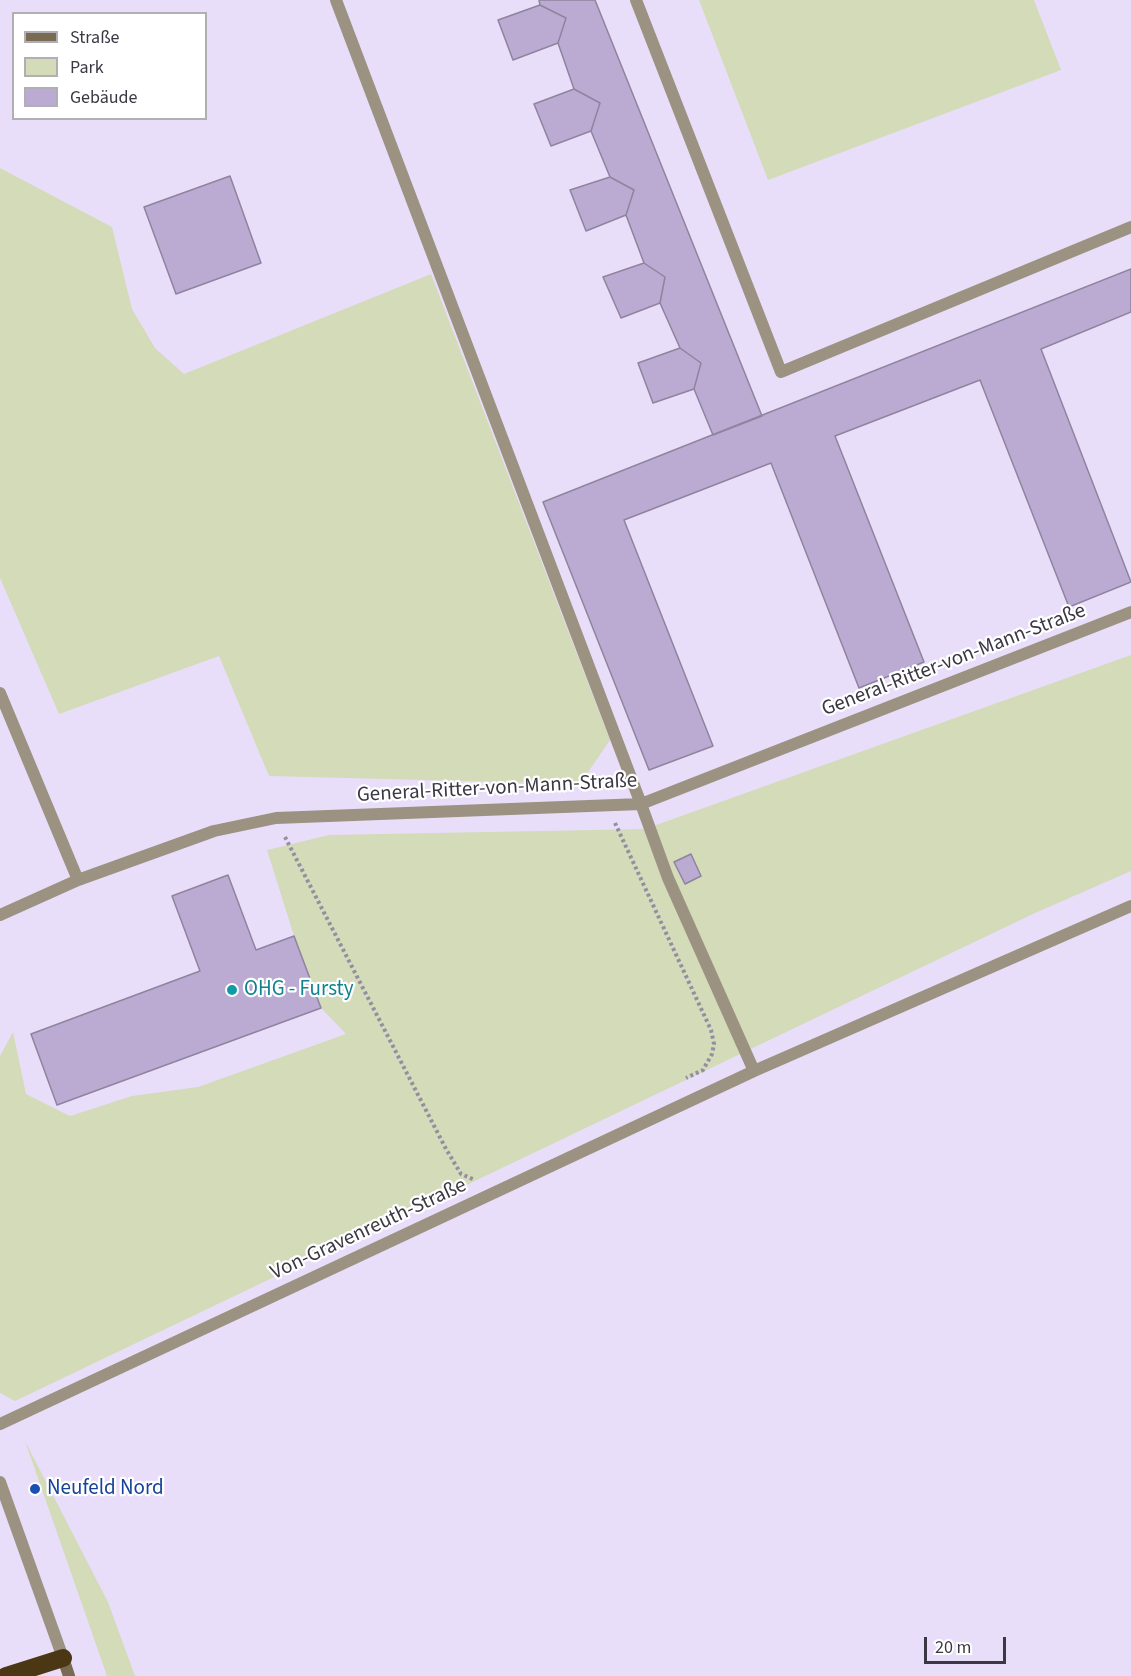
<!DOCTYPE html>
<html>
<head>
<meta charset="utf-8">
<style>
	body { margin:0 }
	#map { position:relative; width:1131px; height:1676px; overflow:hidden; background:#e9defa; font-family:"Source Sans 3",sans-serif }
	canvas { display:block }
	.legend { position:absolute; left:12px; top:12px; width:195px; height:108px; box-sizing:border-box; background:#fff; border:2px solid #b1afb4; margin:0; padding:8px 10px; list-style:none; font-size:18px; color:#3c3843 }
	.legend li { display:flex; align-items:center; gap:12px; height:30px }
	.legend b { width:30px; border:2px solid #b1afb4 }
	.scale { position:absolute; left:924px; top:1637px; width:82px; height:27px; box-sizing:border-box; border:3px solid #3c3843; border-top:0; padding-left:8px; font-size:18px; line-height:21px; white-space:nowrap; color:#3c3843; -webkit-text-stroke:4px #fff; paint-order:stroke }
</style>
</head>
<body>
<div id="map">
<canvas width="1131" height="1676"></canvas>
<ul class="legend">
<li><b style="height:8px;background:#796a53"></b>Straße</li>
<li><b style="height:16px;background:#d3dbb9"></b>Park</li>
<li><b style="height:16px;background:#bbabd3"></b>Gebäude</li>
</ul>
<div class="scale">20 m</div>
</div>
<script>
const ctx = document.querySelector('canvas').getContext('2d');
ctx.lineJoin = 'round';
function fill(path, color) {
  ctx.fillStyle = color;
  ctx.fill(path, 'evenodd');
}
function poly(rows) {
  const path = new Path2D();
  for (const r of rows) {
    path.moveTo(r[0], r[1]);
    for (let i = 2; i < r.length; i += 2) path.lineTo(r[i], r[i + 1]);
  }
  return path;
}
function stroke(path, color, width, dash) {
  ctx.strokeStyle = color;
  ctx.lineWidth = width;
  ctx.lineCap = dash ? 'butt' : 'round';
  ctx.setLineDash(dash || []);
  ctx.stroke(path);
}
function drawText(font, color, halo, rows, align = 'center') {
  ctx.font = font + ' "Source Sans 3",sans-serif';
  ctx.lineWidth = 4.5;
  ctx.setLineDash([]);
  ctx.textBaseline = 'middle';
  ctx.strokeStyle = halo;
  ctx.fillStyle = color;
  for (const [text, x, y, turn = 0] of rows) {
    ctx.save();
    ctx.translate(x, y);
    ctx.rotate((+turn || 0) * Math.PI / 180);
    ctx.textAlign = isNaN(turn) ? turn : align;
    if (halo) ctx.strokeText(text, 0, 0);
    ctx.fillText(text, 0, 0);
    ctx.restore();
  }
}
fill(poly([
	[699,0,1034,0,1061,70,768,180],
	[0,168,112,227,132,309,155,348,184,374,431,274,610,740,580,784,269,776,219,656,59,714,0,578],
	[1131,655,1131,871,1035,913,15,1401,0,1393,0,1056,13,1032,26,1094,70,1116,132,1096,198,1087,346,1034,321,1008,294,936,267,850,329,835,645,829],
	[25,1441,108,1602,135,1676,107,1676]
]), '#d3dbb9');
const building = poly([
	[539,0,595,0,762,416,713,435,694,389,701,363,680,348,660,303,665,277,644,263,626,215,634,190,610,177,591,131,600,103,574,89,558,43,566,18,540,5,539,0],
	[540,5,566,18,558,43,513,60,498,20,540,5],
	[574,89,600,103,591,131,551,146,534,104,574,89],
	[230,176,261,263,176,294,144,207,230,176],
	[610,177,634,190,626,215,586,231,570,190,610,177],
	[644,263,665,277,660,303,621,318,603,277,644,263],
	[1131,269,1131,312,1041,349,1131,582,1069,607,980,380,835,436,924,662,859,688,771,463,624,520,713,746,649,770,543,502,1131,269],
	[680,348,701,363,694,389,653,403,638,363,680,348],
	[691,854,701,876,685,884,674,862,691,854],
	[228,875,256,950,294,936,321,1008,57,1105,31,1034,200,971,172,896,228,875]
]);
fill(building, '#bbabd3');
stroke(building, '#8e849d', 1.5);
stroke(poly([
	[615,823,711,1030,714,1044,712,1054,703,1070,686,1078],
	[285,837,446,1149,461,1174,475,1180]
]), '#958da1', 4, [3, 3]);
stroke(poly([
	[636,0,781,372,1131,227],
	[641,804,668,878,754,1071],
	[0,1424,754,1071,1131,906]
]), '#9c9281', 12);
stroke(poly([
	[336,0,641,804],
	[0,693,78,880,214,831,276,818,641,804,1131,612],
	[0,915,78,880],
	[0,1482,63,1658]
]), '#9c9281', 12);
stroke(poly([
	[63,1658,69,1676]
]), '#796a53', 12);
stroke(poly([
	[6,1676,63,1658]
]), '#4b3713', 18);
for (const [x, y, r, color] of [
	[232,990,6,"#0f9aa8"],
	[35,1489,6,"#1a4fb4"]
]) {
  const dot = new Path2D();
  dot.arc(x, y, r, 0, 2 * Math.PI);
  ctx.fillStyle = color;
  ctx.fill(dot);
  stroke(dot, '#fff', 2);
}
drawText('21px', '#3c3843', '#fff', [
	["General-Ritter-von-Mann-Straße",954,661,-21],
	["General-Ritter-von-Mann-Straße",497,789,-3],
	["Von-Gravenreuth-Straße",369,1230,-25]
]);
drawText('21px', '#0d838f', '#fff', [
	["OHG - Fursty",244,990]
], 'left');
drawText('21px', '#164399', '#fff', [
	["Neufeld Nord",47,1489]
], 'left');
</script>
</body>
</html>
